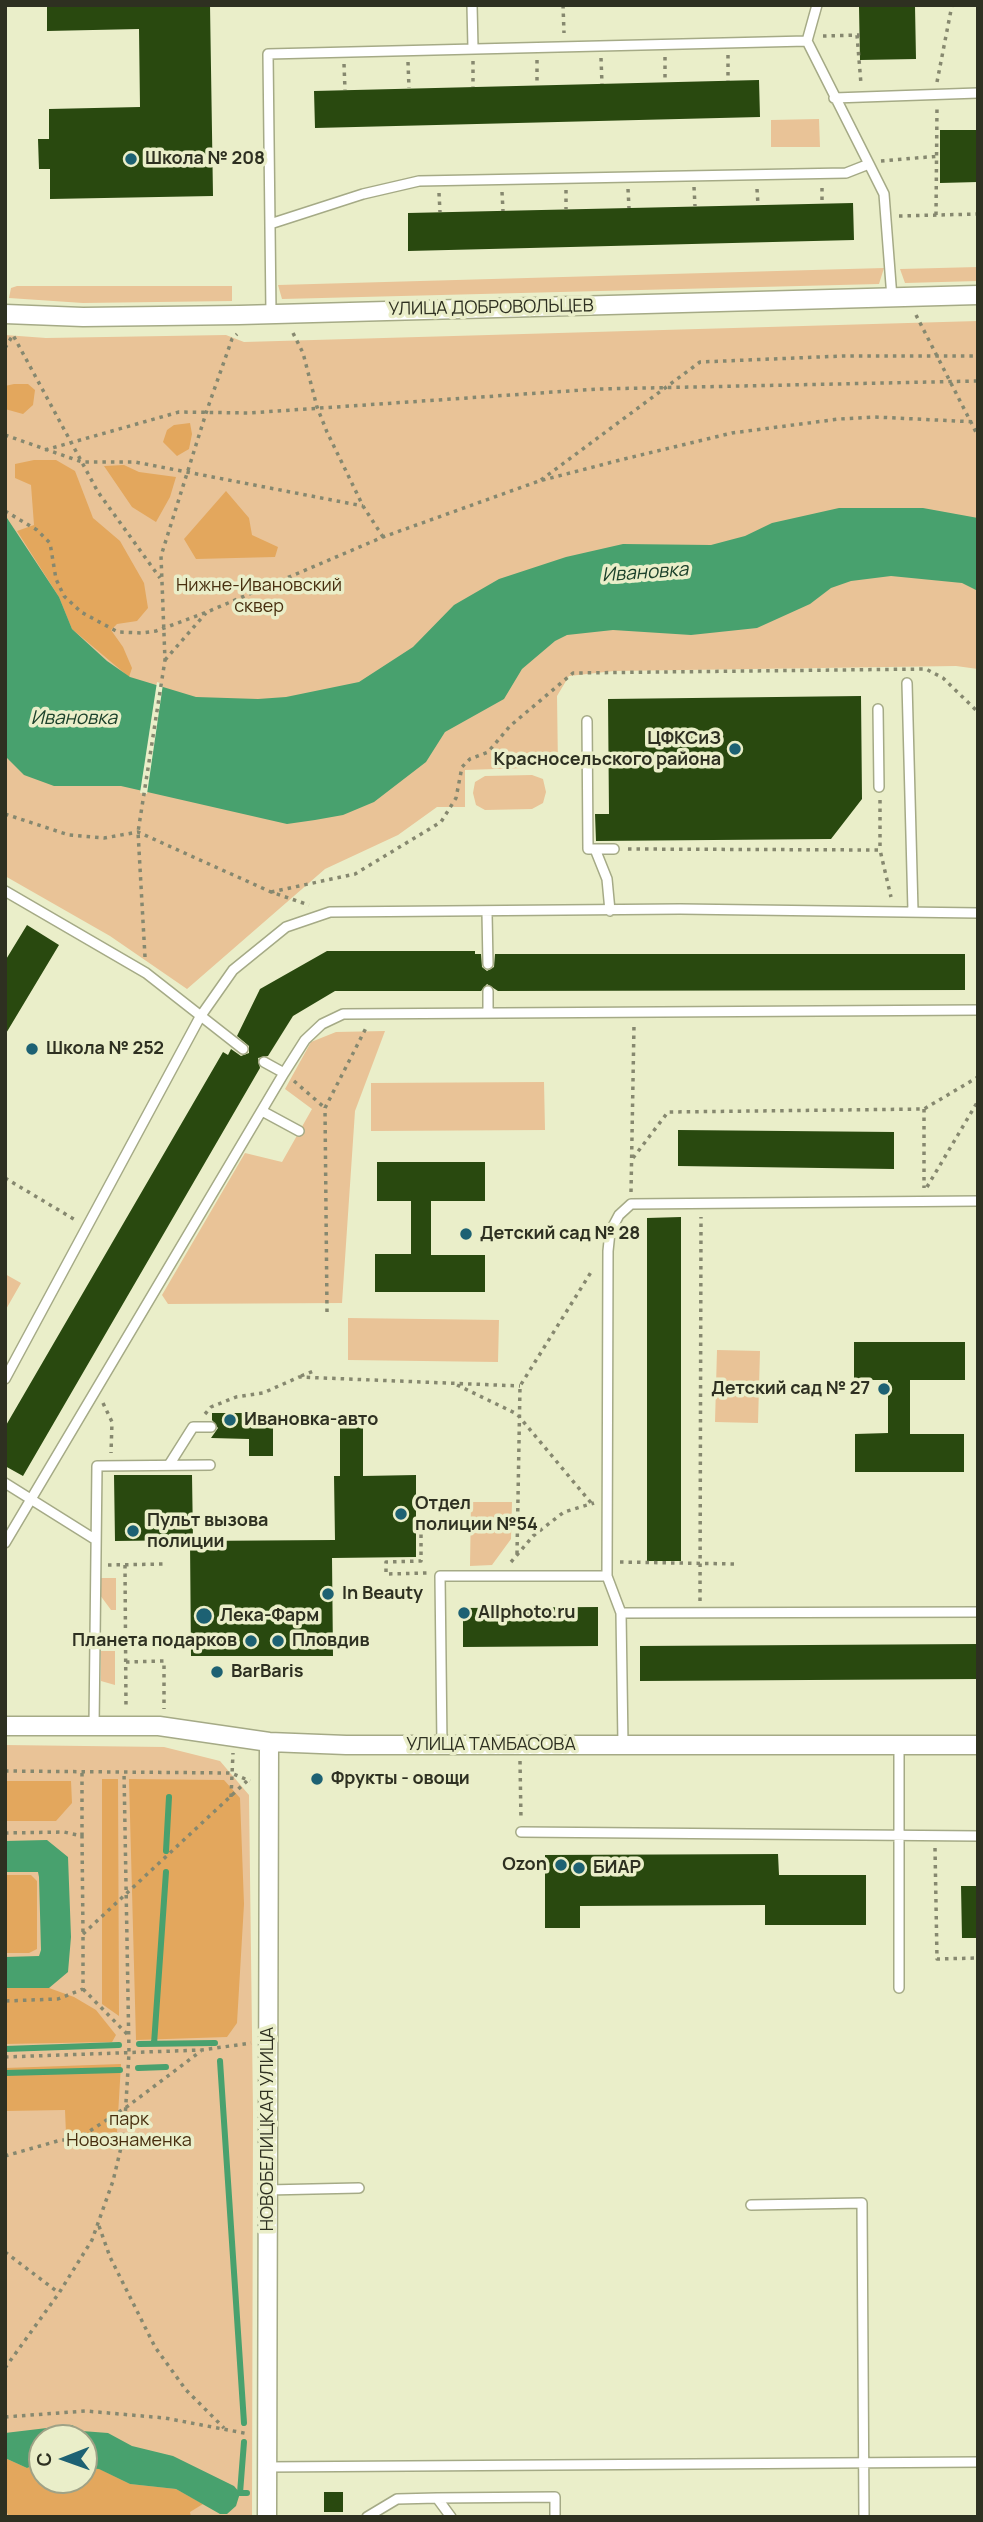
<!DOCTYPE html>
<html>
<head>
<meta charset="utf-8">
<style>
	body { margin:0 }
	#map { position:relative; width:983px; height:2522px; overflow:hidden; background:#eaeec9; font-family:Manrope,sans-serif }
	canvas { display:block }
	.frame { position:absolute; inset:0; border:7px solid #2e3021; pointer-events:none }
	.north { position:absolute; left:28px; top:2424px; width:70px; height:70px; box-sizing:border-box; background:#eaeec9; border:2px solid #9fa286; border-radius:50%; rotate:269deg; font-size:19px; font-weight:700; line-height:28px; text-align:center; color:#2e3021 }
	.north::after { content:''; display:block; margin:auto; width:24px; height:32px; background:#1d6173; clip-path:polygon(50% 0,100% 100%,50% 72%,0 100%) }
</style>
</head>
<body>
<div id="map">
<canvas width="983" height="2522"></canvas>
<div class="frame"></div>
<div class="north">С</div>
</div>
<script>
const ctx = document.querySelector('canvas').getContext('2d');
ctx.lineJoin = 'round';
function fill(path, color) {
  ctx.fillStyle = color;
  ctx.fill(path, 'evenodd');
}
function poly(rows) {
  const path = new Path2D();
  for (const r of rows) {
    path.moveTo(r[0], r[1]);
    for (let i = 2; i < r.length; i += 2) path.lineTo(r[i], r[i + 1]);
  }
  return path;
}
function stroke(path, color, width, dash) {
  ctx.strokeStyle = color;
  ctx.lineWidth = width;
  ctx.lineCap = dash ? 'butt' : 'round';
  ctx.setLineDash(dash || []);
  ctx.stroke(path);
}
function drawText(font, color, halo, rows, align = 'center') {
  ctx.font = font + ' Manrope,sans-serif';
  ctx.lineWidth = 7;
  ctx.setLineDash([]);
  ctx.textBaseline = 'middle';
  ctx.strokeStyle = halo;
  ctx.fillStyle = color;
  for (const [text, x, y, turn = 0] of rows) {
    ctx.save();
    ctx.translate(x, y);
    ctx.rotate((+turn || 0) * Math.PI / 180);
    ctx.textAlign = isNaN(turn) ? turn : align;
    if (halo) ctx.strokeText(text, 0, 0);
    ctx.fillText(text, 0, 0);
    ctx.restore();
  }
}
fill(poly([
	[819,119,820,147,771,147,771,120],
	[978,267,978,281,905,283,900,269],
	[884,268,879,284,282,299,278,285],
	[17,286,232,286,232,301,83,303,9,298,11,288],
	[978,321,978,669,956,666,614,671,569,676,557,696,558,767,465,770,465,807,437,807,398,835,325,869,187,989,110,936,5,876,5,335,46,338,226,335,244,342],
	[532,775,543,779,546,792,543,803,532,809,485,810,476,805,473,793,475,782,485,776],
	[385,1031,355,1111,342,1303,168,1304,162,1295,245,1153,282,1162,312,1109,285,1089,311,1042,336,1032],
	[544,1082,545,1130,371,1131,371,1083],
	[5,1274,21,1283,5,1311],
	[348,1318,499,1320,498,1362,348,1360],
	[717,1350,760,1351,758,1423,715,1422],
	[471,1502,512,1502,511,1539,492,1565,470,1566],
	[99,1578,116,1578,116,1610,111,1610,100,1595],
	[101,1651,115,1651,115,1685,101,1681],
	[5,1745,164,1747,220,1761,249,1795,253,2112,252,2517,5,2517],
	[42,2438,84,2438,84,2480,42,2480]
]), '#e9c397');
fill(poly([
	[14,384,28,384,35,390,33,405,23,414,5,409,5,386],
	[190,423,192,434,189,449,177,456,163,442,167,430,174,425],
	[34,460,56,460,75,471,93,518,120,541,144,583,148,608,137,621,117,624,111,630,123,647,132,668,129,677,72,629,59,597,17,531,34,525,31,485,15,478,15,464],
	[124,465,139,472,176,477,170,497,156,522,132,507,104,466],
	[226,491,249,518,252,535,278,547,275,557,196,559,184,539],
	[102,1779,118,1779,119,2016,102,2004],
	[129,1779,224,1780,240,1798,244,1904,237,2023,227,2037,136,2040],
	[5,1781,71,1781,72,1803,56,1821,5,1821],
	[5,1875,31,1875,37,1881,37,1949,29,1953,5,1953],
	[5,1988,49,1988,74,1997,96,2010,116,2035,112,2042,5,2044],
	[121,2064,117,2132,66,2134,65,2110,5,2111,5,2068],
	[5,2458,27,2468,42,2462,42,2480,84,2480,84,2468,100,2469,130,2484,176,2489,203,2504,190,2512,191,2517,9,2517,5,2508]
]), '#e3a75d');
fill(poly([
	[839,508,923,508,978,518,978,591,962,583,891,576,851,581,831,588,810,604,757,628,691,635,613,630,567,635,555,641,522,669,504,699,445,732,426,762,374,802,343,815,315,820,287,824,121,786,54,786,24,775,5,756,5,515,59,597,72,629,107,661,130,677,196,697,258,699,286,697,359,682,413,647,454,605,499,579,566,557,623,544,711,545,745,536,772,523],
	[47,1840,68,1857,71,1937,68,1972,49,1988,5,1988,5,1957,39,1956,41,1950,39,1877,38,1872,5,1872,5,1841],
	[72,2425,82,2431,108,2433,132,2446,173,2456,234,2486,240,2493,236,2506,227,2514,220,2514,176,2489,130,2484,99,2469,84,2468,84,2438,42,2438,42,2462,27,2468,5,2458,5,2433]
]), '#48a16e');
fill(poly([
	[157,682,163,684,147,794,140,793]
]), '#eaeec9');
stroke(poly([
	[166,1851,169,1797],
	[139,2044,215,2043],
	[154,2044,166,1872],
	[5,2049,119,2045],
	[220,2061,244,2423],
	[138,2068,166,2067],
	[5,2073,120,2070],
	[244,2442,240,2493,247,2493]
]), '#48a16e', 6);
fill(poly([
	[47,5,210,5,213,196,50,199,50,169,39,169,38,139,49,139,49,109,140,107,139,29,47,31],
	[915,6,916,59,860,60,859,7],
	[759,80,760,117,315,128,314,91],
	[940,130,978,130,978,182,940,183],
	[853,203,854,240,408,251,408,213],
	[861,696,862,799,831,839,596,841,595,814,609,814,608,699],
	[27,925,59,945,5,1035,5,961],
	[327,951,475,951,475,954,481,954,482,967,487,971,494,967,495,954,965,954,965,990,498,991,487,984,481,991,335,991,293,1016,268,1056,258,1058,260,1068,23,1476,5,1466,5,1427,223,1052,228,1055,231,1049,241,1056,249,1053,249,1046,237,1036,260,989],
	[678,1130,894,1132,894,1169,678,1166],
	[377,1162,485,1162,485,1201,431,1201,431,1255,485,1255,485,1292,375,1292,375,1254,411,1254,411,1201,377,1201],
	[681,1217,681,1561,647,1561,647,1218],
	[854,1342,965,1342,965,1380,910,1380,910,1434,964,1434,964,1472,855,1472,855,1434,888,1433,888,1380,854,1380],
	[212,1413,273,1413,273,1456,249,1456,249,1439,211,1438,218,1428,212,1420],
	[340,1426,363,1426,363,1476,416,1475,416,1557,332,1558,333,1656,191,1656,190,1541,335,1540,334,1476,340,1476],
	[114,1475,192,1475,193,1540,115,1541],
	[598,1607,598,1646,463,1647,463,1608],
	[978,1644,978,1679,640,1681,640,1646],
	[778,1854,779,1875,866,1875,866,1925,765,1925,765,1905,580,1906,580,1928,545,1928,545,1855],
	[961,1886,978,1886,978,1938,962,1938],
	[324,2492,343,2492,343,2512,324,2512]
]), '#29490f');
const lane = poly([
	[472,5,473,48],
	[807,41,869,164],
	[834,98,978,93],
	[270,224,363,194,419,181,846,173,869,164,884,194,892,298],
	[271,313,268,54,807,41,817,5],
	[907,683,913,911],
	[878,709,879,787],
	[587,721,588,849,614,849],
	[595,849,607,879,610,911],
	[5,891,146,973,243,1049],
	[487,913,488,964],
	[488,1013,488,991],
	[264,1062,284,1073],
	[262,1111,299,1131],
	[5,1379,200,1017,233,970,286,927,330,912,680,909,978,913],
	[169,1465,193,1427,211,1427],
	[5,1483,96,1540],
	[5,1543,284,1073,305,1040,322,1024,343,1014,978,1010],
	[607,1576,608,1251,610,1232,619,1215,631,1204,978,1201],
	[94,1726,97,1466,210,1465],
	[623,1744,621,1613,978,1612],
	[442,1745,440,1576,607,1576,621,1613],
	[521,1832,978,1836],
	[899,1988,899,1745],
	[267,2190,359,2188],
	[751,2205,862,2203,864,2517],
	[267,2467,978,2462],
	[437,2498,555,2497,555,2517],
	[367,2517,397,2499,437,2498,451,2517]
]);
const street = poly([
	[5,314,83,317,239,315,978,295],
	[5,1726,159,1726,269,1742,346,1745,978,1745],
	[267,2517,269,1742]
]);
stroke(lane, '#a5aa86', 12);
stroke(street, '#a5aa86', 21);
stroke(poly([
	[563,5,564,33],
	[857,35,861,84],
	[823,36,860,35],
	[728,55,728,81],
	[665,57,665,82],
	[601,58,602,84],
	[537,60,537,85],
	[473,61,473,87],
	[408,62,409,88],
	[344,64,345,90],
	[937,82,952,5],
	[881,161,940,156],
	[694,187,695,206],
	[822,188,822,203],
	[628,189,629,208],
	[757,189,758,205],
	[566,190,566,209],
	[502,192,503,211],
	[439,193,440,212],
	[936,215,937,107],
	[899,216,978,214],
	[916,315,978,436],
	[293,333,303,353,317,407,327,432,363,506,383,537],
	[5,348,13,335,98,492,160,578],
	[5,435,82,462,135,462,363,506],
	[45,450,179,412,248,413,598,389,978,381],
	[541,480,700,362,843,356,978,356],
	[5,511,37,530,50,543,56,579,64,596,81,612,118,632,142,633,156,631,207,612,383,537,539,481,624,459,732,433,839,419,875,417,978,422],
	[165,660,206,613],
	[880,800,880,850],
	[5,814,69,835,104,838,138,832,271,892,309,905],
	[628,849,880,850,891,897],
	[271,892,355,874,441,822,456,798,462,767,470,759,488,752,510,726,573,673,926,669,943,678,978,712],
	[145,957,138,832,165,660,161,556,207,410,232,339,237,334],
	[294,1081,325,1108],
	[924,1109,924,1188],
	[633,1158,668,1112,924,1109,978,1077],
	[5,1178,77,1221],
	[927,1187,978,1101],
	[631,1192,634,1025],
	[327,1312,325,1108,367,1026],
	[301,1376,316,1370],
	[457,1385,517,1414,592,1504],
	[103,1403,112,1422,111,1453],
	[205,1414,211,1407,236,1397,263,1393,299,1377,520,1386],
	[421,1526,421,1561,386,1562,386,1574,427,1573],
	[517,1554,520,1386,593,1269],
	[511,1562,533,1536,564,1512,594,1503],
	[620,1562,736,1564],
	[108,1565,163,1564],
	[125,1565,126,1708],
	[700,1601,701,1217],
	[107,1647,126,1647],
	[126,1662,164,1661,164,1709],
	[520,1761,521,1820],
	[5,1771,231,1773,250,1781],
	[231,1797,233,1753],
	[5,1833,64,1832,82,1836,83,1934,83,1989,58,1999,5,2001],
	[82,1836,82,1772],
	[935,1848,937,1959,978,1958],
	[83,1934,247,1781],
	[83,1989,128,2035],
	[5,2057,202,2050,251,2043],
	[76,2140,128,2106,201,2051],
	[5,2156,61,2140,123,2139],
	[99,2226,110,2257,155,2347,186,2390,224,2428],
	[5,2252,59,2293],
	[5,2368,59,2293,92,2240,113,2181,124,2135,129,2053,124,1772],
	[5,2417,86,2411,165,2418,249,2434]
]), '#86886f', 3.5, [3.5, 5]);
stroke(lane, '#fff', 9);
stroke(street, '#fff', 18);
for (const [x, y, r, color] of [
	[131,159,7,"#1d6173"],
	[735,749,7,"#1d6173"],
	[32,1049,7,"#1d6173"],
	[466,1234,7,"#1d6173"],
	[884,1389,7,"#1d6173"],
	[230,1420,7,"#1d6173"],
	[401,1514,7,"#1d6173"],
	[133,1531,7,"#1d6173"],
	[328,1594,7,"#1d6173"],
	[464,1613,7,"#1d6173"],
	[204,1616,9,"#1d6173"],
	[251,1641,7,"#1d6173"],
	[278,1641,7,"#1d6173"],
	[217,1672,7,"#1d6173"],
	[317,1779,7,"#1d6173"],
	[561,1865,7,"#1d6173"],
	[579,1868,7,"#1d6173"]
]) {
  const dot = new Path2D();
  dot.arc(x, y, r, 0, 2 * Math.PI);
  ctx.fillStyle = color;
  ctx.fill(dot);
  stroke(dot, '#eaeec9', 2.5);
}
drawText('bold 18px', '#2e3021', '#eaeec9', [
	["Школа № 208",145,159],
	["ЦФКСиЗ",721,739,"right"],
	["Красносельского района",721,760,"right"],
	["Школа № 252",46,1049],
	["Детский сад № 28",480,1234],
	["Детский сад № 27",870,1389,"right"],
	["Ивановка-авто",244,1420],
	["Отдел",415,1504],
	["полиции №54",415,1525],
	["Пульт вызова",147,1521],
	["полиции",147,1542],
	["In Beauty",342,1594],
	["Allphoto.ru",478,1613],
	["Лека-Фарм",220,1616],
	["Планета подарков",237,1641,"right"],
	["Пловдив",292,1641],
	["BarBaris",231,1672],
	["Фрукты - овощи",331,1779],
	["Ozon",547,1865,"right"],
	["БИАР",593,1868]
], 'left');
drawText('18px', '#2e3021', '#eaeec9', [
	["УЛИЦА ДОБРОВОЛЬЦЕВ",491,308,-1],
	["УЛИЦА ТАМБАСОВА",491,1745],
	["НОВОБЕЛИЦКАЯ УЛИЦА",268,2129,-90]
]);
drawText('18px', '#482f0f', '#eaeec9', [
	["Нижне-Ивановский",259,586],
	["сквер",259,607],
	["парк",129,2120],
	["Новознаменка",129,2141]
]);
drawText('italic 19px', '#1c412b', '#eaeec9', [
	["Ивановка",645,573,-4],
	["Ивановка",74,719]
]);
</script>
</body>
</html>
